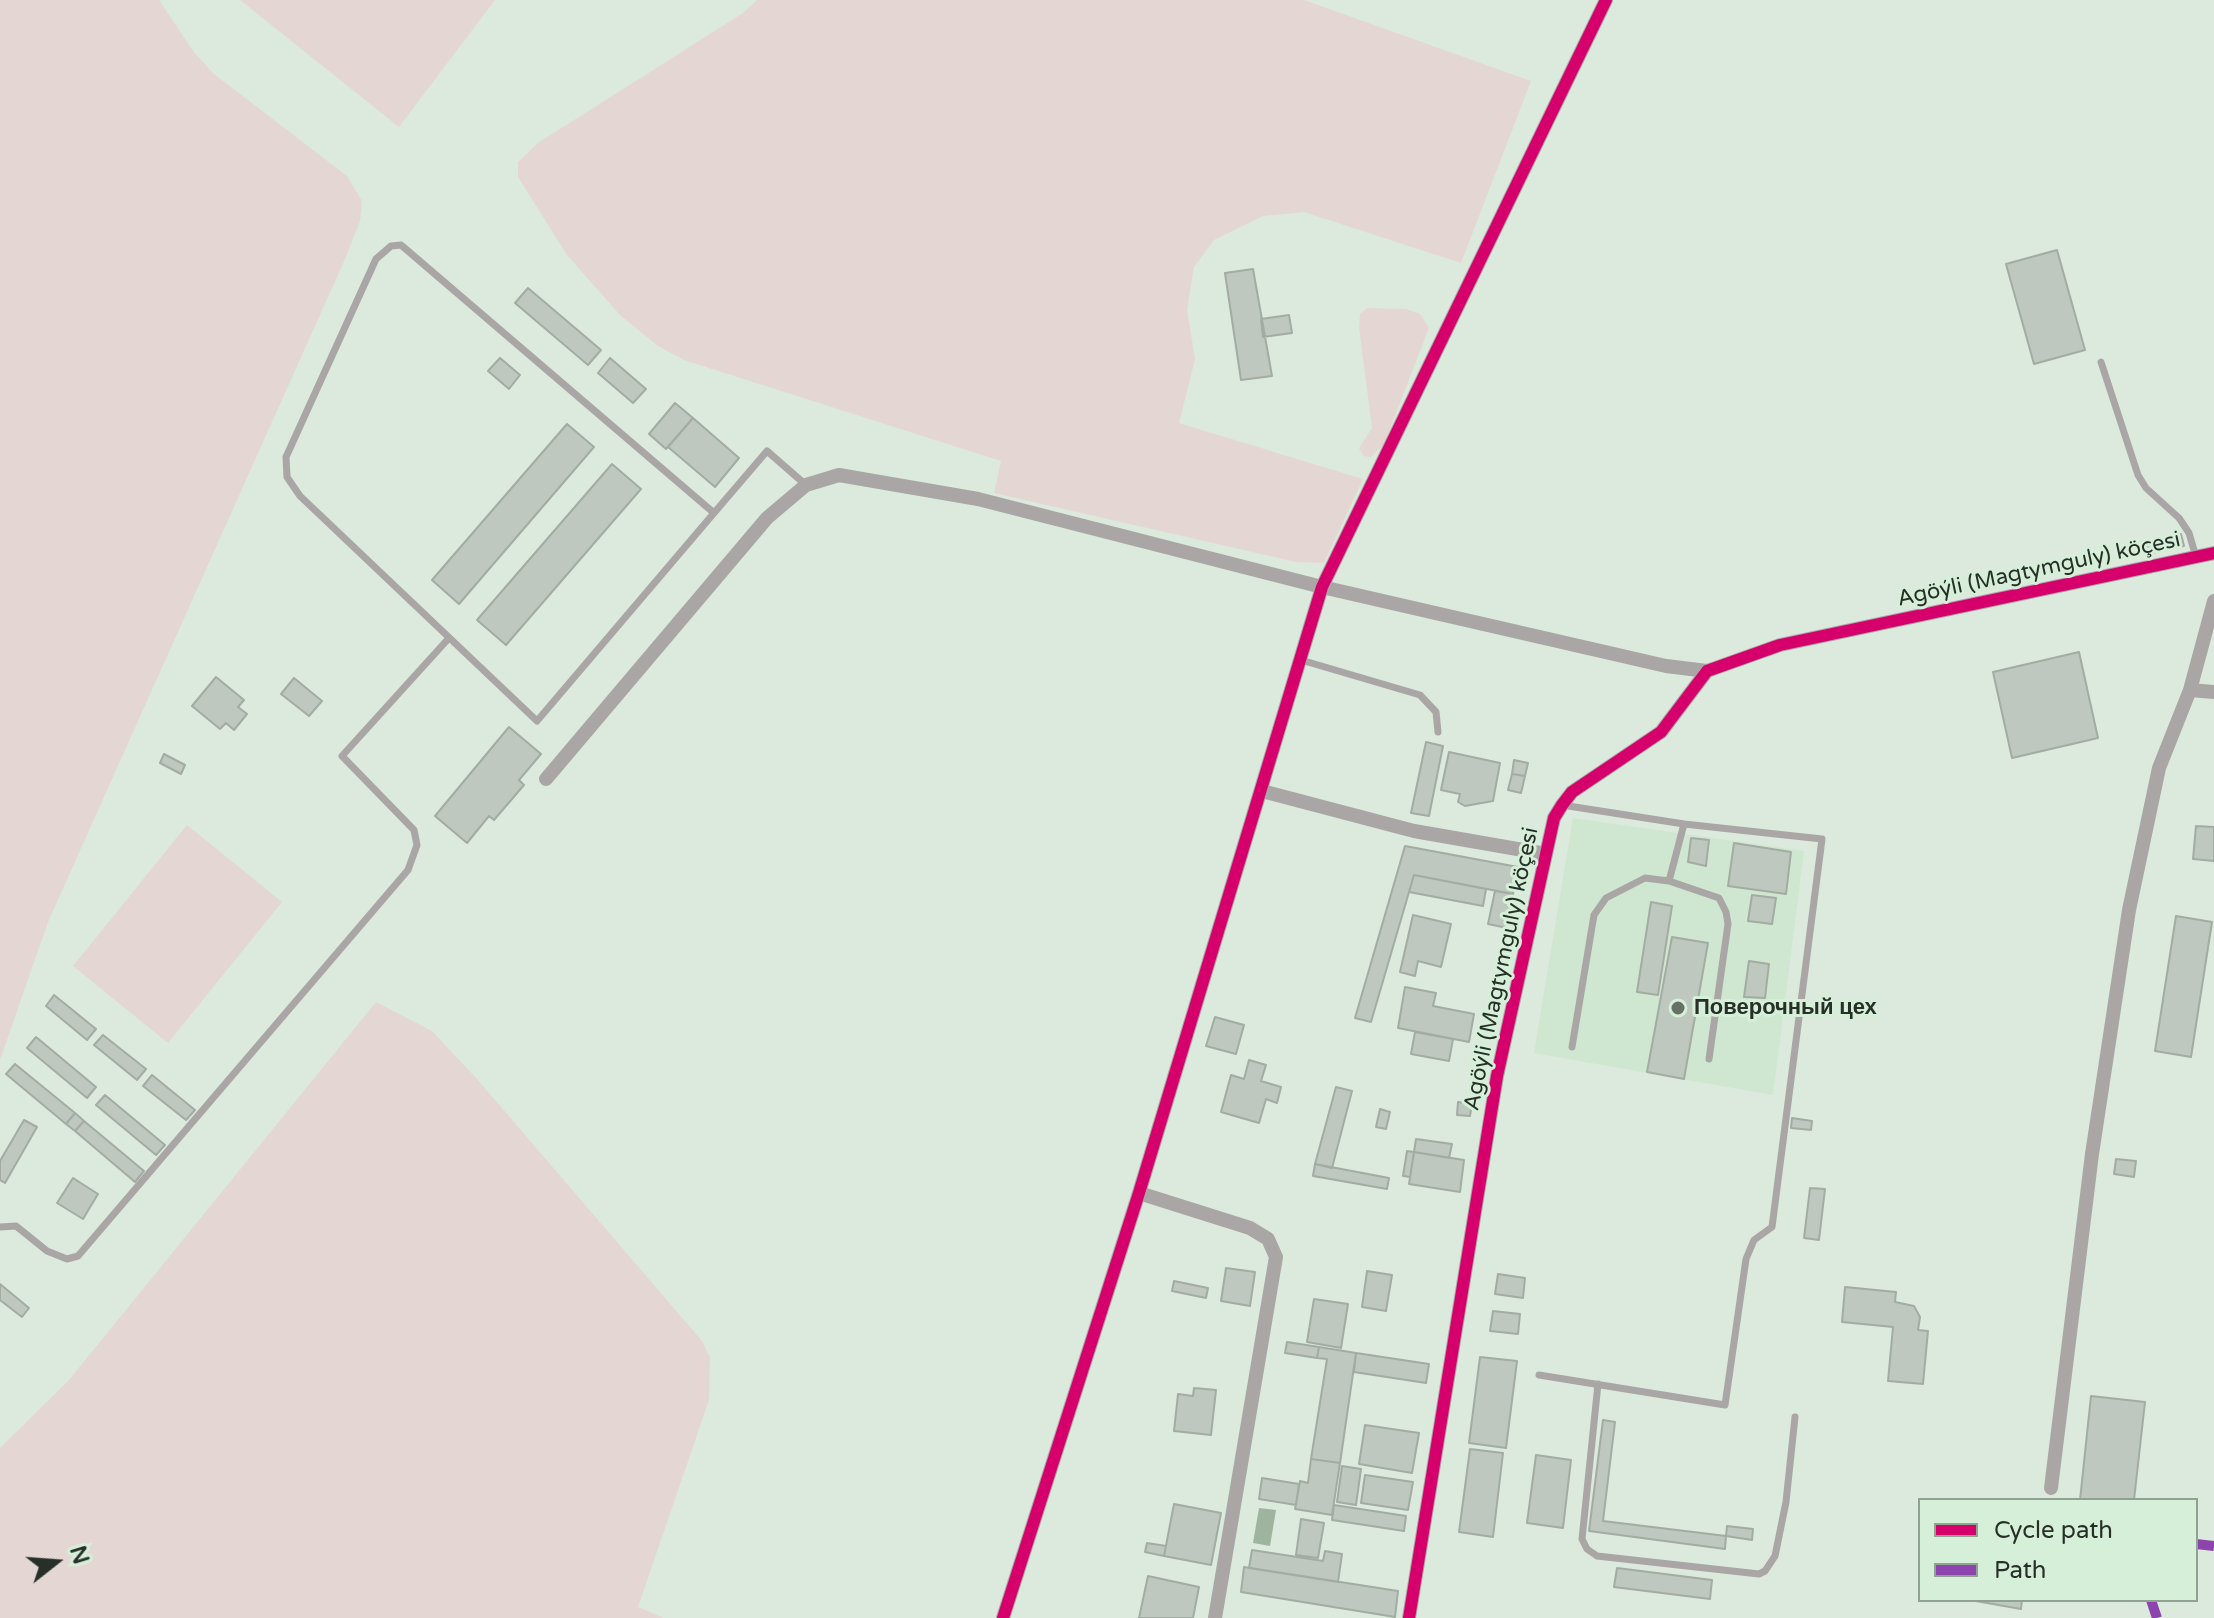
<!DOCTYPE html>
<html>
<head>
<meta charset="utf-8">
<style>
	body { margin:0 }
	#map { position:relative; width:2214px; height:1618px; overflow:hidden; background:#dce9dd; font-family:"Varela Round",sans-serif }
	canvas { display:block }
	.legend { position:absolute; left:1918px; top:1498px; width:280px; height:104px; box-sizing:border-box; background:#d6efd8; border:2px solid #90a392; margin:0; padding:10px 14px; list-style:none; font-size:24px; color:#273028 }
	.legend li { display:flex; align-items:center; gap:16px; height:40px }
	.legend b { width:40px; border:2px solid #90a392 }
	.north { position:absolute; left:16px; top:1522px; width:80px; height:80px; -webkit-text-stroke:6px #d6efd8; paint-order:stroke; rotate:73deg; font-size:22px; font-weight:700; line-height:32px; text-align:center; color:#273028 }
	.north::after { content:''; display:block; margin:auto; width:28px; height:36px; background:#273028; clip-path:polygon(50% 0,100% 100%,50% 72%,0 100%) }
</style>
</head>
<body>
<div id="map">
<canvas width="2214" height="1618"></canvas>
<ul class="legend">
<li><b style="height:10px;background:#d6006c"></b>Cycle path</li>
<li><b style="height:10px;background:#8e44ad"></b>Path</li>
</ul>
<div class="north">N</div>
</div>
<script>
const ctx = document.querySelector('canvas').getContext('2d');
ctx.lineJoin = 'round';
function fill(path, color) {
  ctx.fillStyle = color;
  ctx.fill(path, 'evenodd');
}
function poly(rows) {
  const path = new Path2D();
  for (const r of rows) {
    path.moveTo(r[0], r[1]);
    for (let i = 2; i < r.length; i += 2) path.lineTo(r[i], r[i + 1]);
  }
  return path;
}
function stroke(path, color, width, dash) {
  ctx.strokeStyle = color;
  ctx.lineWidth = width;
  ctx.lineCap = dash ? 'butt' : 'round';
  ctx.setLineDash(dash || []);
  ctx.stroke(path);
}
function drawText(font, color, halo, rows, align = 'center') {
  ctx.font = font + ' "Varela Round",sans-serif';
  ctx.lineWidth = 6;
  ctx.setLineDash([]);
  ctx.textBaseline = 'middle';
  ctx.strokeStyle = halo;
  ctx.fillStyle = color;
  for (const [text, x, y, turn = 0] of rows) {
    ctx.save();
    ctx.translate(x, y);
    ctx.rotate((+turn || 0) * Math.PI / 180);
    ctx.textAlign = isNaN(turn) ? turn : align;
    if (halo) ctx.strokeText(text, 0, 0);
    ctx.fillText(text, 0, 0);
    ctx.restore();
  }
}
fill(poly([
	[1573,818,1804,851,1773,1095,1534,1053]
]), '#cfe7d1');
fill(poly([
	[0,0,159,0,193,51,214,74,347,176,362,201,360,221,345,259,48,922,0,1060],
	[240,0,495,0,399,127],
	[757,0,1304,0,1531,81,1461,263,1304,212,1263,216,1214,240,1194,267,1187,310,1195,359,1179,423,1363,479,1324,563,1296,562,994,493,1001,461,684,360,658,346,620,315,567,255,518,177,518,162,538,143,743,13],
	[1367,308,1406,309,1420,314,1429,328,1384,444,1371,457,1364,456,1359,448,1372,428,1359,327,1360,314],
	[187,825,282,902,168,1043,73,966],
	[376,1002,432,1031,477,1079,702,1341,710,1357,709,1400,638,1607,664,1618,0,1618,0,1448,69,1380]
]), '#e4d7d3');
fill(poly([
	[1259,1508,1276,1510,1270,1546,1253,1543]
]), '#9eb49f');
const building = poly([
	[2057,250,2085,350,2034,364,2006,264,2057,250],
	[1253,269,1272,376,1241,380,1225,273,1253,269],
	[528,288,601,350,588,365,515,303,528,288],
	[1289,315,1292,333,1263,337,1261,319,1289,315],
	[500,358,520,375,509,389,488,371,500,358],
	[610,358,646,389,633,403,598,373,610,358],
	[675,403,693,418,666,449,649,434,675,403],
	[693,418,739,458,715,487,668,447,693,418],
	[567,424,594,447,459,604,432,580,567,424],
	[612,464,641,489,506,645,477,620,612,464],
	[2181,534,2184,546,2147,554,2144,543,2181,534],
	[2079,652,2098,738,2012,758,1993,672,2079,652],
	[216,677,244,700,238,707,247,714,234,730,226,723,220,729,192,706,216,677],
	[294,678,322,701,309,716,281,694,294,678],
	[509,727,541,754,519,780,524,785,494,820,489,816,467,843,435,816,509,727],
	[1426,742,1443,746,1429,816,1411,813,1426,742],
	[1449,752,1500,763,1493,801,1465,806,1458,802,1460,794,1441,790,1449,752],
	[164,754,185,765,181,774,160,763,164,754],
	[1514,760,1528,763,1525,776,1512,774,1514,760],
	[1512,774,1525,776,1521,793,1508,790,1512,774],
	[2196,826,2214,827,2214,861,2193,859,2196,826],
	[1691,838,1709,840,1706,866,1688,862,1691,838],
	[1734,843,1791,852,1786,894,1728,886,1734,843],
	[1405,846,1518,867,1513,894,1414,875,1371,1022,1355,1018,1405,846],
	[1414,875,1486,889,1483,906,1409,892,1414,875],
	[1495,891,1513,894,1507,928,1488,924,1495,891],
	[1752,895,1776,898,1772,924,1748,921,1752,895],
	[1651,902,1672,906,1658,995,1637,992,1651,902],
	[1413,915,1451,924,1441,967,1418,961,1415,976,1400,972,1413,915],
	[2176,916,2212,922,2191,1057,2155,1051,2176,916],
	[1672,937,1708,943,1684,1079,1647,1072,1672,937],
	[1749,961,1769,964,1765,998,1744,997,1749,961],
	[1405,987,1436,993,1433,1006,1474,1014,1469,1042,1398,1028,1405,987],
	[54,995,96,1029,87,1040,46,1006,54,995],
	[1215,1017,1244,1025,1236,1054,1206,1046,1215,1017],
	[1415,1032,1453,1039,1449,1061,1411,1054,1415,1032],
	[103,1035,146,1069,137,1080,94,1045,103,1035],
	[36,1037,96,1087,87,1098,27,1048,36,1037],
	[1249,1060,1266,1065,1261,1081,1281,1087,1277,1103,1266,1099,1259,1123,1221,1112,1231,1075,1244,1079,1249,1060],
	[15,1064,75,1113,66,1124,6,1074,15,1064],
	[152,1075,195,1110,186,1120,143,1086,152,1075],
	[1336,1087,1352,1091,1332,1168,1315,1164,1336,1087],
	[105,1095,165,1145,156,1155,96,1105,105,1095],
	[1458,1102,1472,1104,1470,1116,1457,1115,1458,1102],
	[1380,1109,1390,1112,1386,1129,1376,1127,1380,1109],
	[75,1113,84,1121,75,1131,66,1124,75,1113],
	[1792,1118,1812,1121,1811,1130,1791,1128,1792,1118],
	[24,1120,37,1127,5,1183,0,1180,0,1161,24,1120],
	[84,1121,144,1171,135,1182,75,1131,84,1121],
	[1416,1139,1452,1144,1449,1158,1414,1152,1416,1139],
	[1407,1151,1414,1152,1410,1177,1403,1176,1407,1151],
	[1414,1152,1464,1160,1460,1192,1409,1184,1414,1152],
	[2116,1159,2136,1161,2134,1177,2114,1174,2116,1159],
	[1315,1164,1389,1178,1387,1189,1313,1176,1315,1164],
	[73,1178,98,1194,83,1219,57,1203,73,1178],
	[1810,1188,1825,1189,1819,1240,1804,1238,1810,1188],
	[1226,1268,1255,1272,1250,1306,1221,1301,1226,1268],
	[1367,1271,1392,1275,1386,1311,1362,1307,1367,1271],
	[1498,1274,1525,1278,1523,1298,1495,1294,1498,1274],
	[1174,1281,1208,1288,1206,1298,1172,1291,1174,1281],
	[0,1284,29,1308,22,1317,0,1300,0,1284],
	[1845,1287,1896,1292,1895,1302,1914,1306,1920,1317,1918,1330,1928,1331,1923,1384,1888,1381,1893,1327,1842,1322,1845,1287],
	[1314,1299,1348,1304,1341,1348,1307,1342,1314,1299],
	[1493,1311,1520,1314,1518,1334,1490,1331,1493,1311],
	[1287,1342,1319,1347,1317,1358,1285,1353,1287,1342],
	[1319,1347,1356,1353,1340,1463,1311,1459,1327,1359,1317,1358,1319,1347],
	[1356,1353,1429,1364,1426,1383,1354,1372,1356,1353],
	[1480,1357,1517,1361,1506,1448,1469,1443,1480,1357],
	[1194,1388,1216,1390,1211,1435,1174,1431,1178,1394,1193,1396,1194,1388],
	[2091,1396,2145,1402,2134,1500,2080,1500,2091,1396],
	[1603,1420,1615,1422,1603,1521,1726,1536,1725,1549,1589,1531,1603,1420],
	[1365,1425,1419,1433,1412,1473,1359,1464,1365,1425],
	[1470,1449,1503,1453,1493,1537,1459,1532,1470,1449],
	[1536,1455,1571,1460,1563,1528,1527,1523,1536,1455],
	[1311,1459,1340,1463,1332,1515,1295,1509,1300,1481,1308,1483,1311,1459],
	[1342,1466,1361,1469,1356,1505,1337,1502,1342,1466],
	[1365,1475,1413,1482,1408,1510,1361,1503,1365,1475],
	[1262,1478,1299,1484,1296,1505,1259,1499,1262,1478],
	[1174,1504,1221,1513,1211,1565,1164,1556,1174,1504],
	[1334,1505,1406,1516,1404,1531,1332,1520,1334,1505],
	[1301,1519,1324,1523,1318,1558,1296,1555,1301,1519],
	[1727,1526,1753,1529,1752,1540,1726,1536,1727,1526],
	[1147,1543,1166,1546,1164,1556,1145,1552,1147,1543],
	[1252,1550,1323,1561,1325,1551,1342,1554,1338,1582,1249,1568,1252,1550],
	[1244,1567,1398,1591,1395,1617,1241,1592,1244,1567],
	[1617,1568,1712,1580,1710,1599,1614,1587,1617,1568],
	[1148,1576,1199,1587,1193,1618,1139,1618,1148,1576],
	[1970,1600,2022,1600,2021,1609,1970,1600]
]);
fill(building, '#bec8be');
stroke(building, '#a2aca3', 2);
stroke(poly([
	[2101,362,2138,475,2146,488,2179,518,2189,533,2196,557],
	[714,513,401,245,391,246,376,259,286,457,287,477,300,496,537,721,714,513,767,451,806,485],
	[1301,660,1420,695,1436,712,1438,732],
	[1669,881,1684,824],
	[1572,1047,1594,915,1606,898,1645,878,1669,881,1719,898,1726,912,1728,924,1709,1059],
	[0,1227,16,1226,47,1251,67,1259,78,1256,408,870,417,845,414,830,342,756,449,638],
	[1539,1375,1725,1405,1746,1259,1754,1240,1772,1227,1822,839,1684,824,1562,805],
	[1598,1384,1582,1539,1587,1549,1597,1556,1759,1574,1765,1571,1775,1556,1786,1502,1795,1417]
]), '#a9a6a5', 7);
stroke(poly([
	[2190,690,2214,692],
	[546,779,767,518,806,485,839,475,978,499,1322,587,1666,666,1707,671],
	[1262,791,1414,831,1546,854],
	[1139,1193,1250,1228,1268,1239,1276,1257,1215,1618],
	[2051,1488,2092,1154,2129,910,2159,768,2190,690,2214,601],
	[1003,1618,1139,1193,1322,587,1606,0],
	[1409,1618,1497,1076,1554,818,1562,805,1572,792,1661,732,1707,671,1780,645,2214,553]
]), '#a9a6a5', 14);
stroke(poly([
	[2196,1544,2214,1546],
	[2151,1600,2157,1618]
]), '#8e44ad', 10, [20, 10]);
stroke(poly([
	[1003,1618,1139,1193,1322,587,1606,0],
	[1409,1618,1497,1076,1554,818,1562,805,1572,792,1661,732,1707,671,1780,645,2214,553]
]), '#d6006c', 12);
for (const [x, y, r, color] of [
	[1678,1008,8,"#667167"]
]) {
  const dot = new Path2D();
  dot.arc(x, y, r, 0, 2 * Math.PI);
  ctx.fillStyle = color;
  ctx.fill(dot);
  stroke(dot, '#d6efd8', 3);
}
drawText('22px', '#273028', '#d6efd8', [
	["Agöýli (Magtymguly) köçesi",2039,570,-12],
	["Agöýli (Magtymguly) köçesi",1502,969,-78]
]);
drawText('bold 22px', '#273028', '#d6efd8', [
	["Поверочный цех",1694,1008]
], 'left');
</script>
</body>
</html>
